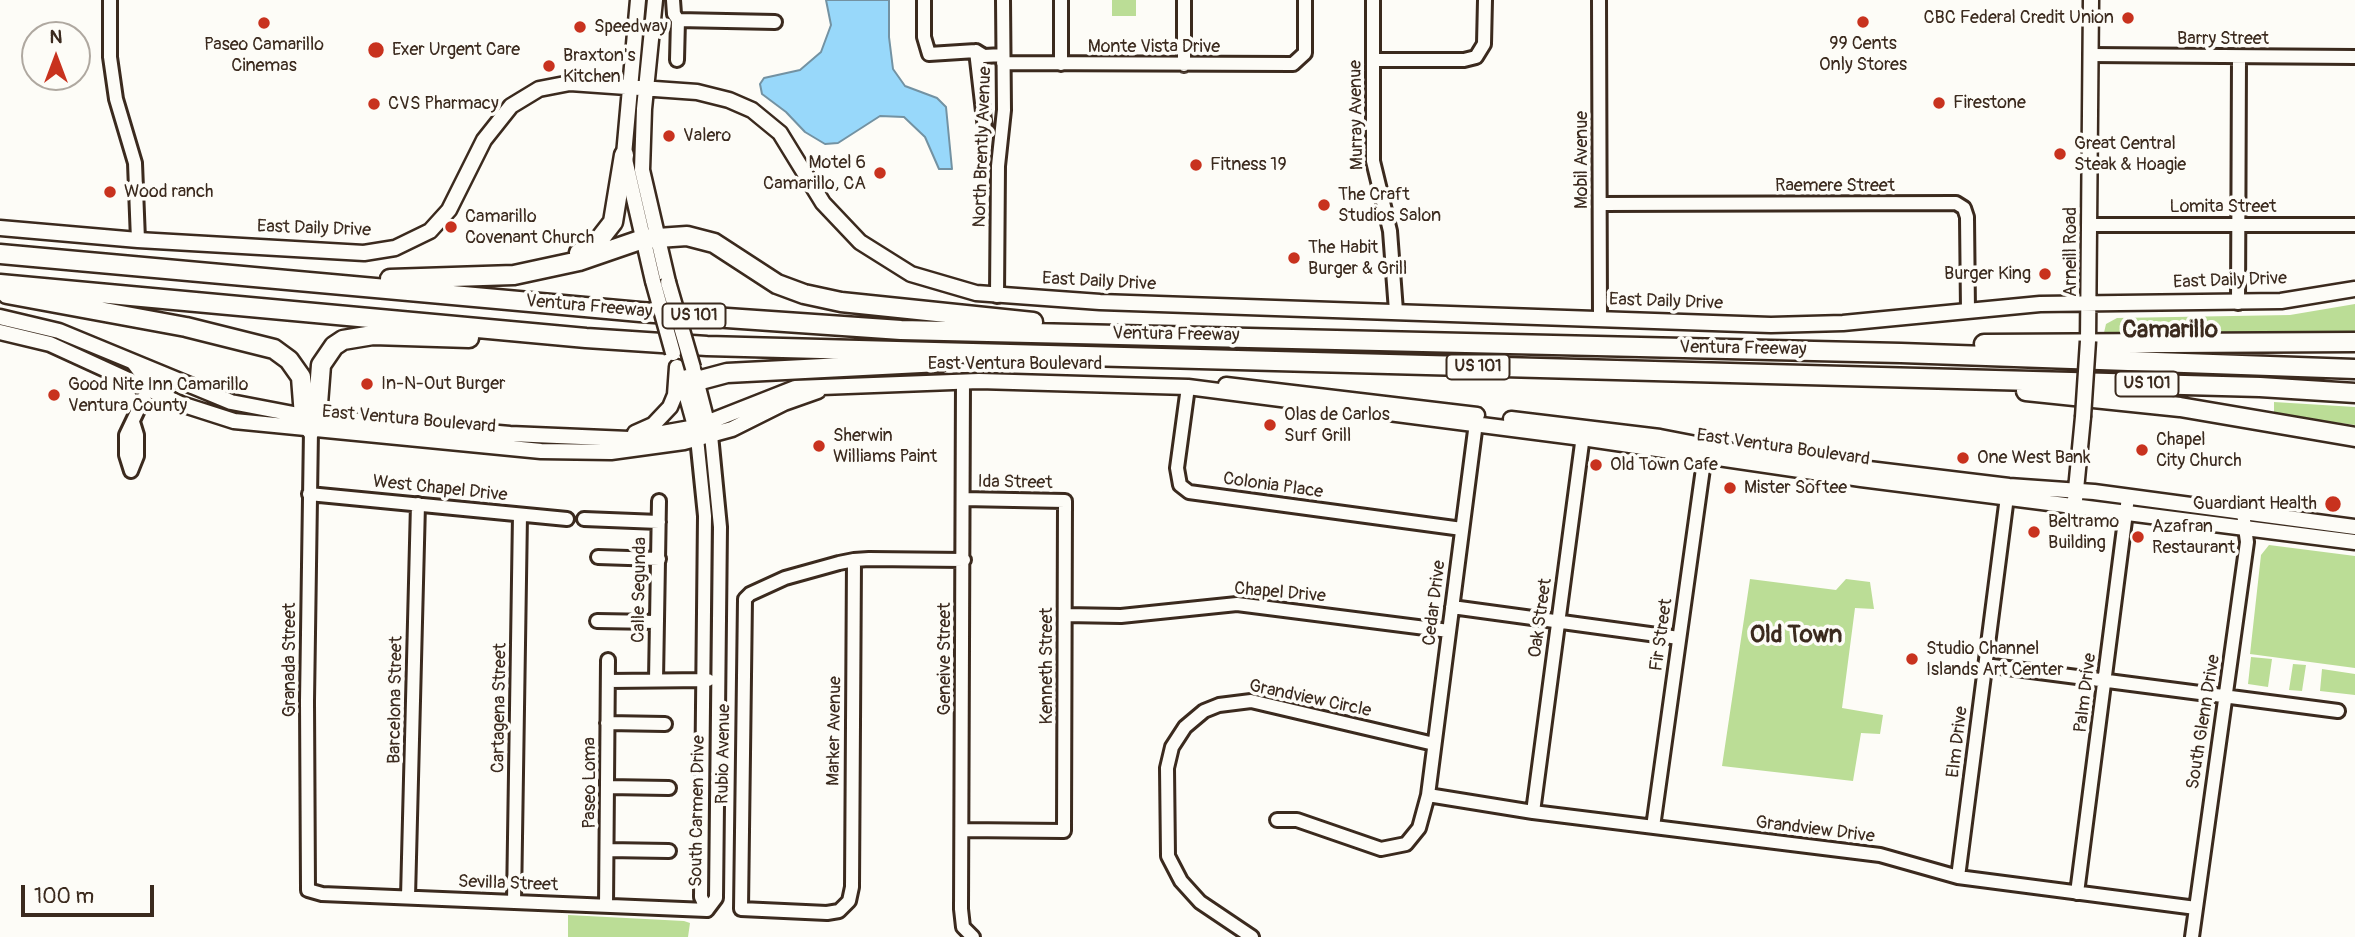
<!DOCTYPE html>
<html>
<head>
<meta charset="utf-8">
<style>
	body { margin:0 }
	#map { position:relative; width:2355px; height:937px; overflow:hidden; background:#fdfcf7; font-family:Pangolin,sans-serif }
	canvas { display:block }
	.north { position:absolute; left:21px; top:21px; width:70px; height:70px; box-sizing:border-box; background:#fdfcf7; border:2px solid #afa8a0; border-radius:50%; rotate:0deg; font-size:19px; font-weight:700; line-height:28px; text-align:center; color:#3b2a1e }
	.north::after { content:''; display:block; margin:auto; width:24px; height:32px; background:#c8321e; clip-path:polygon(50% 0,100% 100%,50% 72%,0 100%) }
	.scale { position:absolute; left:21px; top:885px; width:133px; height:32px; box-sizing:border-box; border:4px solid #3b2a1e; border-top:0; padding-left:9px; font-size:21px; line-height:24px; white-space:nowrap; color:#3b2a1e; -webkit-text-stroke:5px #fdfcf7; paint-order:stroke }
</style>
</head>
<body>
<div id="map">
<canvas width="2355" height="937"></canvas>
<div class="north">N</div>
<div class="scale">100 m</div>
</div>
<script>
const ctx = document.querySelector('canvas').getContext('2d');
ctx.lineJoin = 'round';
function fill(path, color) {
  ctx.fillStyle = color;
  ctx.fill(path, 'evenodd');
}
function poly(rows) {
  const path = new Path2D();
  for (const r of rows) {
    path.moveTo(r[0], r[1]);
    for (let i = 2; i < r.length; i += 2) path.lineTo(r[i], r[i + 1]);
  }
  return path;
}
function stroke(path, color, width, dash) {
  ctx.strokeStyle = color;
  ctx.lineWidth = width;
  ctx.lineCap = dash ? 'butt' : 'round';
  ctx.setLineDash(dash || []);
  ctx.stroke(path);
}
function drawText(font, color, halo, rows, align = 'center') {
  ctx.font = font + ' Pangolin,sans-serif';
  ctx.lineWidth = 7;
  ctx.setLineDash([]);
  ctx.textBaseline = 'middle';
  ctx.strokeStyle = halo;
  ctx.fillStyle = color;
  for (const [text, x, y, turn = 0] of rows) {
    ctx.save();
    ctx.translate(x, y);
    ctx.rotate((+turn || 0) * Math.PI / 180);
    ctx.textAlign = isNaN(turn) ? turn : align;
    if (halo) ctx.strokeText(text, 0, 0);
    ctx.fillText(text, 0, 0);
    ctx.restore();
  }
}
fill(poly([
	[1112,0,1136,0,1136,16,1112,16],
	[2355,304,2355,333,2103,337,2106,324,2117,318,2290,315],
	[2274,402,2355,407,2355,425,2274,414],
	[2269,545,2355,556,2355,668,2250,654,2261,555],
	[1750,579,1836,590,1846,579,1870,582,1874,609,1855,608,1842,708,1883,715,1880,734,1861,733,1853,781,1722,766],
	[2251,657,2272,659,2268,687,2248,684],
	[2293,664,2306,665,2302,691,2289,690],
	[2322,669,2355,674,2355,695,2320,691],
	[568,915,684,921,690,923,688,937,568,937]
]), '#bbdd96');
const water = poly([
	[826,0,889,0,889,37,893,69,905,86,937,98,946,107,952,169,939,169,925,137,904,117,880,116,838,143,825,144,805,132,786,112,762,94,760,84,764,78,800,70,821,52,831,25,826,0]
]);
fill(water, '#98d8fa');
stroke(water, '#7392a2', 2);
const minor = poly([
	[110,0,110,57,116,99,135,163,138,240],
	[673,0,674,14,678,20],
	[924,0,924,37,929,54,976,51,984,56,1003,55],
	[1061,0,1061,64],
	[1373,0,1373,161,1390,231,1396,311],
	[1599,0,1600,319],
	[678,20,775,22],
	[976,51,985,129],
	[2090,55,2355,57],
	[677,60,678,20],
	[1373,60,1464,60,1476,57,1484,44,1485,0],
	[1003,63,1293,64,1305,53,1305,0],
	[1184,65,1184,0],
	[1600,204,1956,203,1964,208,1967,217,1968,311],
	[2090,225,2355,225],
	[997,296,998,166,1004,110,1003,0],
	[2238,303,2239,57],
	[132,362,147,382,148,389],
	[963,381,961,909,963,927,973,937],
	[1188,387,1177,468,1180,485,1189,492,1462,529],
	[311,430,307,701,308,890,322,894,707,910],
	[697,438,705,516,701,897,707,910],
	[131,471,126,455,126,435,148,389,158,383],
	[131,471,137,456,137,435,133,422],
	[309,494,567,519],
	[584,519,659,522],
	[598,557,659,559],
	[854,560,852,887,849,901,839,911,827,913,741,909,745,599,750,594,785,578,839,563,854,560,869,559,964,560],
	[1452,607,1679,638],
	[1065,615,1121,616,1237,604,1449,631],
	[597,621,655,622],
	[1985,665,2338,711],
	[656,680,659,501],
	[608,681,708,680],
	[607,723,665,724],
	[607,787,669,788],
	[1428,795,1533,812,1880,855,1958,877,2196,908],
	[1533,812,1584,428],
	[1277,820,1297,820,1381,849,1406,844,1419,828,1428,795,1477,415],
	[1653,827,1706,447],
	[962,830,1064,831,1065,501,963,499],
	[607,850,669,851],
	[1958,877,2008,489],
	[2077,893,2128,497],
	[408,897,418,504],
	[514,902,520,515],
	[606,906,608,660],
	[707,910,716,898,720,527,711,435],
	[1252,937,1200,902,1181,881,1168,856,1167,768,1172,747,1185,727,1204,711,1219,705,1251,701,1434,744],
	[2192,937,2247,542,2243,513]
]);
const major = poly([
	[638,0,624,155,653,281],
	[655,0,644,109,642,170,668,282],
	[0,228,138,240,364,253,395,248,430,231,449,210,484,140,511,106,539,89,570,83,697,92,729,100,752,110,780,133,823,203,860,242,911,274,976,293,1100,302,1771,325,1843,323,2040,304,2281,301,2355,289],
	[0,317,59,331,231,402,304,416,510,434,629,439,696,427,795,388,979,381,1188,387,1582,438,1861,479,2355,542],
	[0,332,50,344,181,404,234,421,541,451,611,452,684,442,732,429,784,403,818,391],
	[2088,341,2091,0],
	[680,372,697,433],
	[694,372,709,430],
	[1226,385,1477,415],
	[1511,419,1660,437,1753,455,2009,486,2094,492,2355,527],
	[635,433,653,425,670,407,675,395,677,367],
	[2075,500,2083,417]
]);
const highway = poly([
	[579,253,599,240,613,222,624,155],
	[0,254,640,312,901,330,1901,353,2355,369],
	[390,279,514,275,579,261,643,239,687,236,714,243,777,284,804,294,841,302,1033,322],
	[0,284,586,338,707,346,2260,387,2355,393],
	[7,294,186,327,274,349,289,360,301,377,304,416,311,430],
	[1984,344,2355,342],
	[697,381,727,373,940,362],
	[2026,391,2180,407,2355,437],
	[311,430,317,417,321,365,334,346,343,340,373,335,469,338]
]);
stroke(minor, '#3b2a1e', 18);
stroke(major, '#3b2a1e', 19);
stroke(highway, '#3b2a1e', 23);
stroke(minor, '#fdfcf7', 12);
stroke(major, '#fdfcf7', 14);
stroke(highway, '#fdfcf7', 18);
const majorBridge = poly([
	[653,281,673,353],
	[668,282,693,368],
	[2083,417,2088,341]
]);
stroke(majorBridge, '#3b2a1e', 19, []);
stroke(majorBridge, '#fdfcf7', 14);
for (const [x, y, r, color] of [
	[2128,18,7,"#c8321e"],
	[1863,22,7,"#c8321e"],
	[264,23,7,"#c8321e"],
	[580,27,7,"#c8321e"],
	[376,50,9,"#c8321e"],
	[549,66,7,"#c8321e"],
	[1939,103,7,"#c8321e"],
	[374,104,7,"#c8321e"],
	[669,136,7,"#c8321e"],
	[2060,154,7,"#c8321e"],
	[1196,165,7,"#c8321e"],
	[880,173,7,"#c8321e"],
	[110,192,7,"#c8321e"],
	[1324,205,7,"#c8321e"],
	[451,227,7,"#c8321e"],
	[1294,258,7,"#c8321e"],
	[2045,274,7,"#c8321e"],
	[367,384,7,"#c8321e"],
	[54,395,7,"#c8321e"],
	[1270,425,7,"#c8321e"],
	[819,446,7,"#c8321e"],
	[2142,450,7,"#c8321e"],
	[1963,458,7,"#c8321e"],
	[1596,465,7,"#c8321e"],
	[1730,488,7,"#c8321e"],
	[2333,504,9,"#c8321e"],
	[2034,532,7,"#c8321e"],
	[2138,537,7,"#c8321e"],
	[1912,659,7,"#c8321e"]
]) {
  const dot = new Path2D();
  dot.arc(x, y, r, 0, 2 * Math.PI);
  ctx.fillStyle = color;
  ctx.fill(dot);
  stroke(dot, '#fdfcf7', 2.5);
}
for (const [x, y, w] of [
	[694,316,63],
	[1478,367,63],
	[2147,384,63]
]) {
  const box = new Path2D();
  box.roundRect(x - w / 2, y - 12.5, w, 25, 5);
  ctx.fillStyle = '#fdfcf7';
  ctx.fill(box);
  stroke(box, '#3b2a1e', 2);
}
drawText('bold 16px', '#3b2a1e', null, [
	["US 101",694,316],
	["US 101",1478,367],
	["US 101",2147,384]
]);
drawText('18px', '#3b2a1e', '#fdfcf7', [
	["CBC Federal Credit Union",2114,18,"right"],
	["Speedway",594,27],
	["99 Cents",1863,44,"center"],
	["Only Stores",1863,65,"center"],
	["Paseo Camarillo",264,45,"center"],
	["Cinemas",264,66,"center"],
	["Exer Urgent Care",392,50],
	["Braxton's",563,56],
	["Kitchen",563,77],
	["Firestone",1953,103],
	["CVS Pharmacy",388,104],
	["Valero",683,136],
	["Great Central",2074,144],
	["Steak & Hoagie",2074,165],
	["Motel 6",866,163,"right"],
	["Camarillo, CA",866,184,"right"],
	["Fitness 19",1210,165],
	["Wood ranch",124,192],
	["The Craft",1338,195],
	["Studios Salon",1338,216],
	["Camarillo",465,217],
	["Covenant Church",465,238],
	["The Habit",1308,248],
	["Burger & Grill",1308,269],
	["Burger King",2031,274,"right"],
	["In-N-Out Burger",381,384],
	["Good Nite Inn Camarillo",68,385],
	["Ventura County",68,406],
	["Olas de Carlos",1284,415],
	["Surf Grill",1284,436],
	["Sherwin",833,436],
	["Williams Paint",833,457],
	["Chapel",2156,440],
	["City Church",2156,461],
	["One West Bank",1977,458],
	["Old Town Cafe",1610,465],
	["Mister Softee",1744,488],
	["Guardiant Health",2317,504,"right"],
	["Beltramo",2048,522],
	["Building",2048,543],
	["Azafran",2152,527],
	["Restaurant",2152,548],
	["Studio Channel",1926,649],
	["Islands Art Center",1926,670]
], 'left');
drawText('18px', '#3b2a1e', '#fdfcf7', [
	["Barry Street",2223,39],
	["Monte Vista Drive",1154,47],
	["Murray Avenue",1357,115,-91],
	["North Brently Avenue",983,147,-88],
	["Mobil Avenue",1582,160,-90],
	["Raemere Street",1835,186],
	["Lomita Street",2223,207],
	["East Daily Drive",314,229,2],
	["Arneill Road",2071,252,-90],
	["East Daily Drive",2230,281,-2],
	["East Daily Drive",1099,282,3],
	["East Daily Drive",1666,302,2],
	["Ventura Freeway",589,307,5],
	["Ventura Freeway",1176,335,1],
	["Ventura Freeway",1743,349,1],
	["East Ventura Boulevard",1015,364],
	["East Ventura Boulevard",409,420,5],
	["East Ventura Boulevard",1783,448,8],
	["Ida Street",1015,483,1],
	["Colonia Place",1273,486,8],
	["West Chapel Drive",440,489,6],
	["Calle Segunda",640,590,-89],
	["Chapel Drive",1280,593,5],
	["Cedar Drive",1435,603,-83],
	["Oak Street",1541,618,-82],
	["Fir Street",1662,635,-82],
	["Geneive Street",945,659,-90],
	["Granada Street",290,660,-90],
	["Kenneth Street",1047,666,-90],
	["Palm Drive",2086,693,-83],
	["Grandview Circle",1310,699,12],
	["Barcelona Street",396,700,-89],
	["Cartagena Street",500,708,-89],
	["South Glenn Drive",2204,722,-81],
	["Marker Avenue",835,731,-89],
	["Elm Drive",1958,742,-83],
	["Rubio Avenue",724,754,-89],
	["Paseo Loma",590,783,-90],
	["South Carmen Drive",698,811,-89],
	["Grandview Drive",1815,830,7],
	["Sevilla Street",508,884,2]
]);
drawText('bold 24px', '#3b2a1e', '#fdfcf7', [
	["Camarillo",2170,331],
	["Old Town",1796,636]
]);
</script>
</body>
</html>
